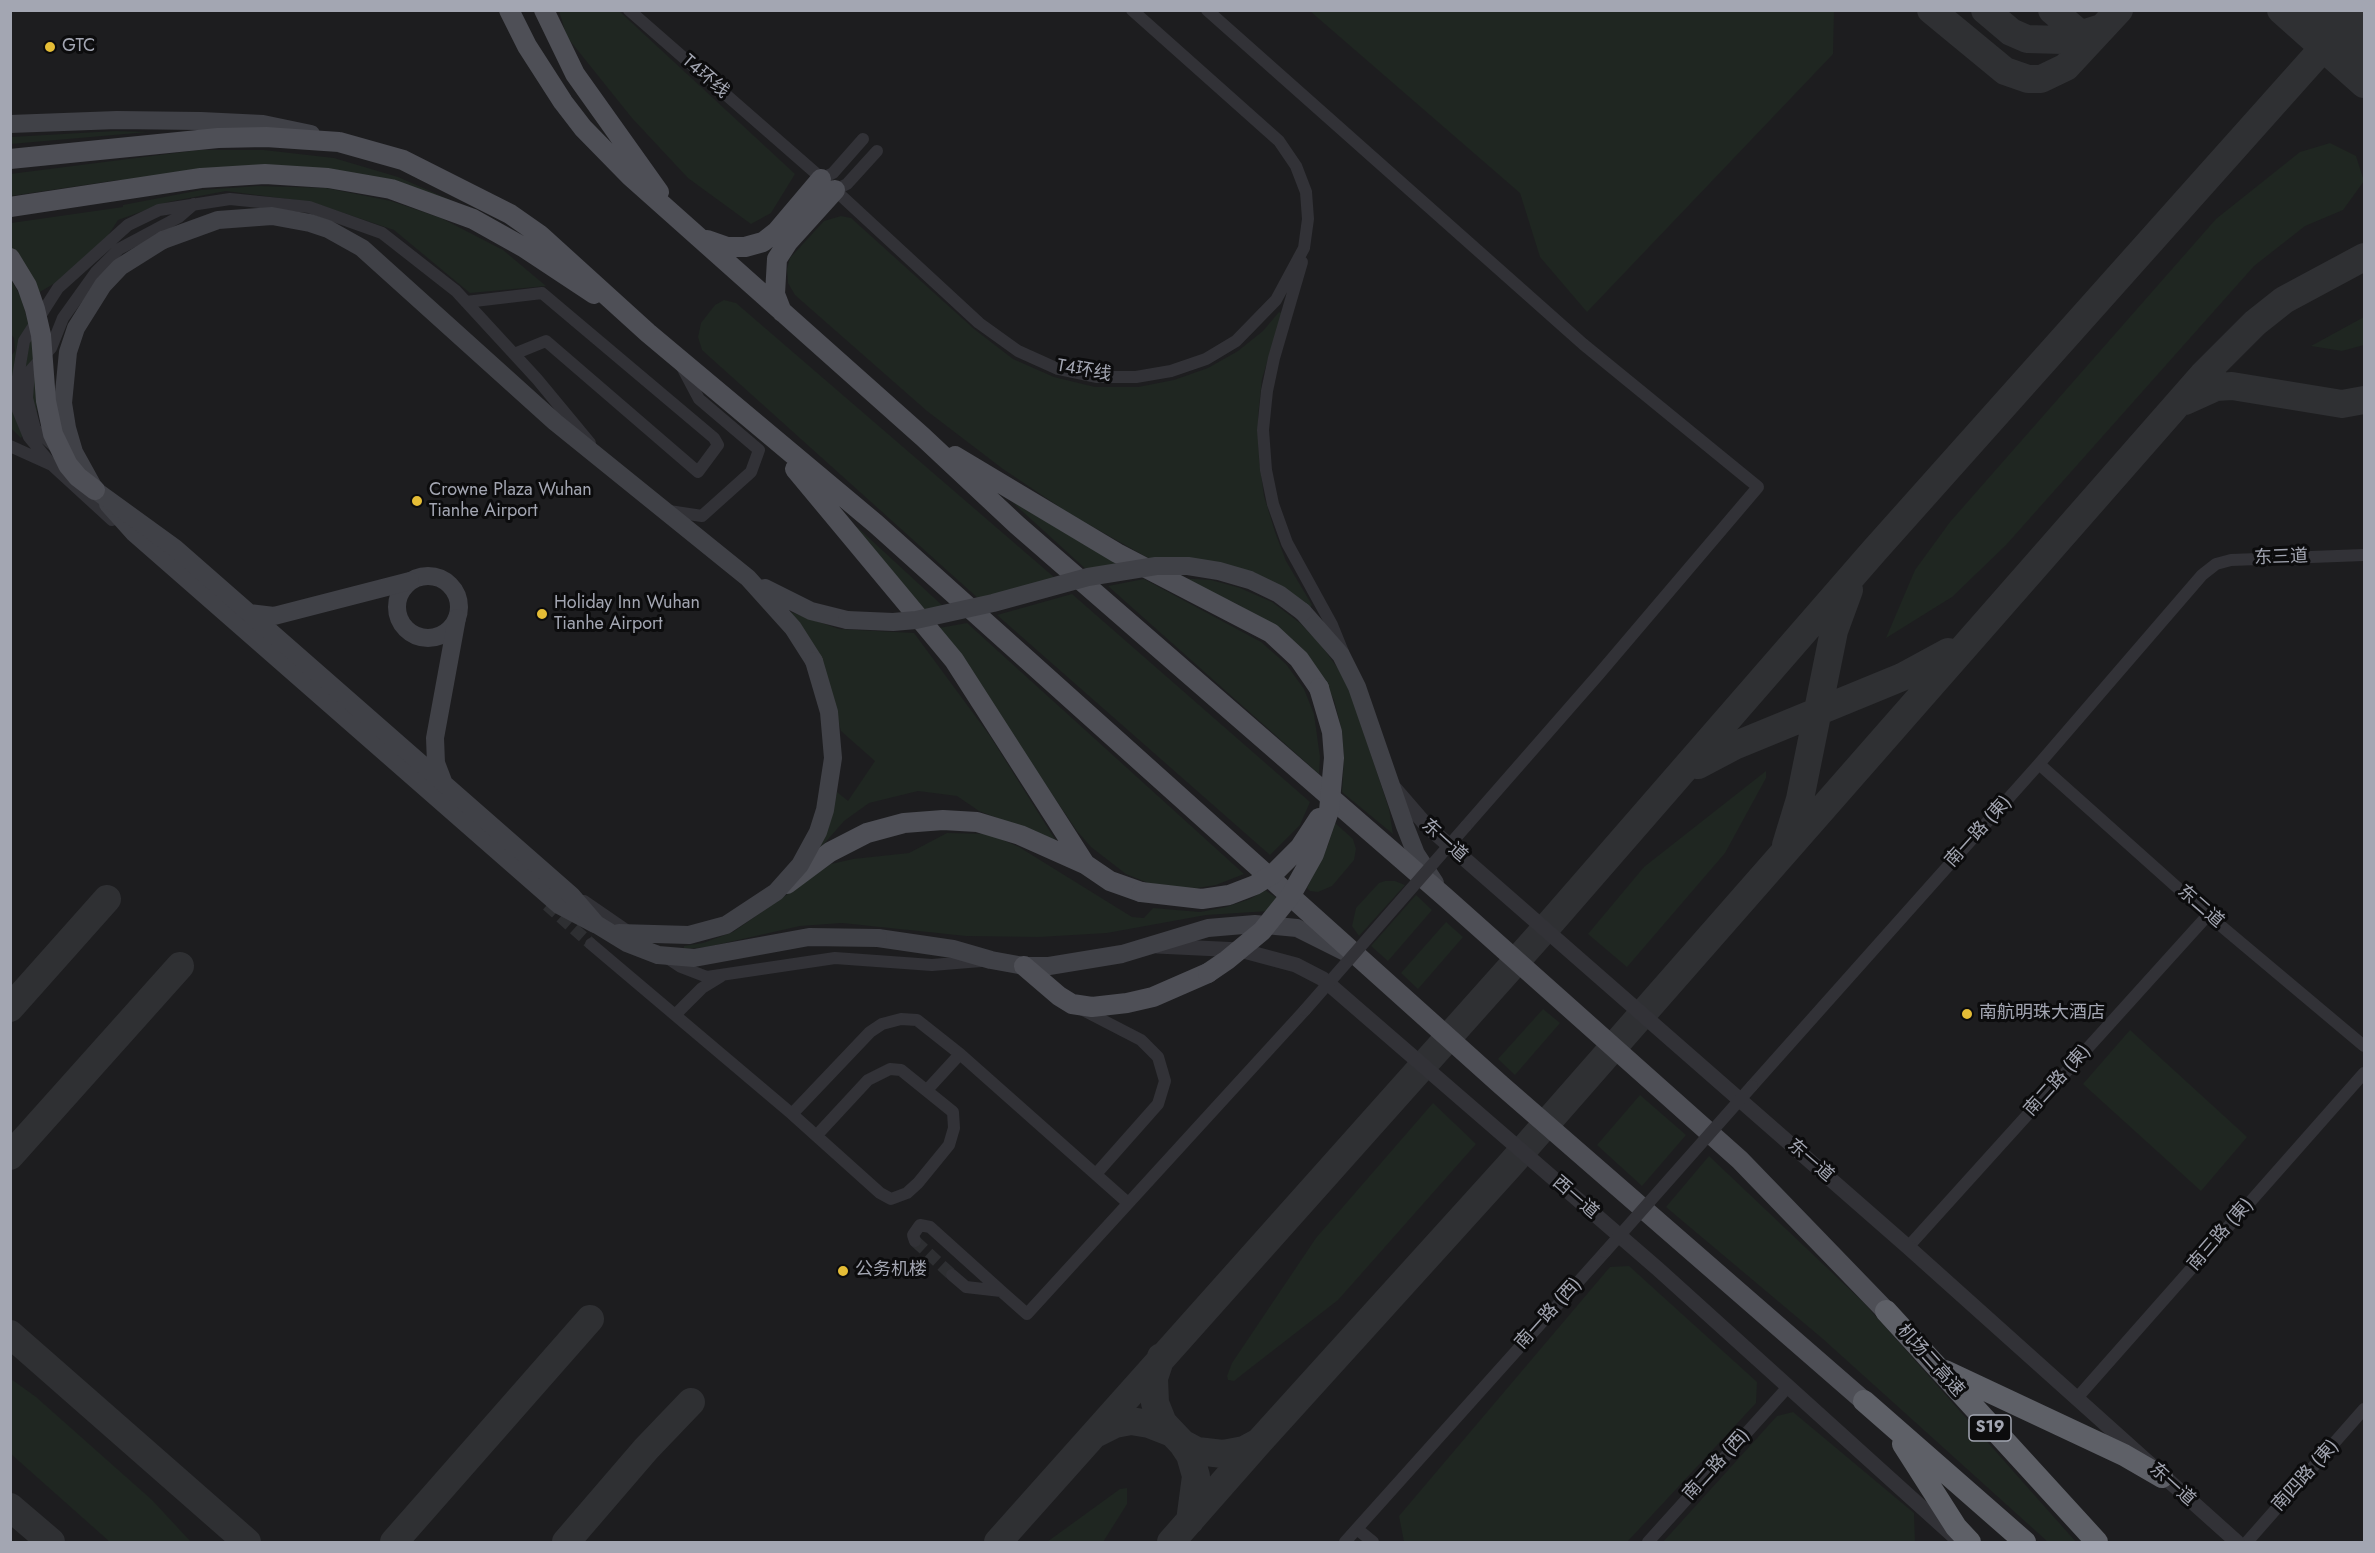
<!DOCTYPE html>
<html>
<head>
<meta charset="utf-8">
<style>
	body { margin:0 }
	#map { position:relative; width:2375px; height:1553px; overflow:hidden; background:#111112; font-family:Jost,sans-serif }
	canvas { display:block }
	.frame { position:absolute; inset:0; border:12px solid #a3a6b2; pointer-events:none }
</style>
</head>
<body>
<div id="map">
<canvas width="2375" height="1553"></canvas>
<div class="frame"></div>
</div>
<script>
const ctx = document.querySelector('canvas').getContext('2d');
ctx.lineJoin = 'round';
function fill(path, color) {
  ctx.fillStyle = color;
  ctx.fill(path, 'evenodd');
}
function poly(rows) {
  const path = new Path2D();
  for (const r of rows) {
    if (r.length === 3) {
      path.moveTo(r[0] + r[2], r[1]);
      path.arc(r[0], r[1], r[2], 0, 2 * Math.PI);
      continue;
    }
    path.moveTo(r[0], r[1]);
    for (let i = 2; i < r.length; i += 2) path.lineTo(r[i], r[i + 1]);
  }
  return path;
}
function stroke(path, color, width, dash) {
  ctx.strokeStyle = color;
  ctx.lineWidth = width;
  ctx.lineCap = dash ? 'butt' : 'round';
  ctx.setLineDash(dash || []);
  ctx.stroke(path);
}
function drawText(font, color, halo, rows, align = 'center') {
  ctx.font = font + ' Jost,"Noto Sans SC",sans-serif';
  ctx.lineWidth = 6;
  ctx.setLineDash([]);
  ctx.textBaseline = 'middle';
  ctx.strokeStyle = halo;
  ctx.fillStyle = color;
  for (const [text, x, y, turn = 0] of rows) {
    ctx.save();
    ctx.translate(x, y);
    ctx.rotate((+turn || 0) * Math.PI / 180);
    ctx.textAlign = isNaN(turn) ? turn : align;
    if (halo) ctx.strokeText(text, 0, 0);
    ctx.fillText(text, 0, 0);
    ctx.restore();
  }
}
fill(poly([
	[11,11,2364,11,2364,1542,11,1542]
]), '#1d1d1f');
fill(poly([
	[559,11,619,11,795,174,771,213,751,224,688,178,632,118,567,37],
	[1310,11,1834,11,1833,54,1587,312,1540,257,1520,193],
	[115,131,148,132,11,144,11,137],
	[2330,143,2356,156,2364,181,2343,210,2305,226,2254,266,2006,545,1952,597,1886,638,1915,570,1950,522,2216,219,2300,152],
	[199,150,264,150,334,158,398,177,462,205,396,181,118,180,11,196,10,174],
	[258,186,326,188,391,201,441,218,503,250,546,286,470,293,394,230,311,202,226,191,168,202,118,220,105,240,55,283,38,293,11,247,11,223,123,207,123,205,201,190],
	[841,216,851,218,974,329,1013,359,1054,377,1095,387,1138,387,1174,380,1208,368,1238,351,1263,331,1279,312,1282,313,1262,379,1258,416,1259,459,1264,496,1275,532,1286,561,1312,605,1309,608,1290,594,1150,559,1070,514,1003,469,927,411,795,295,788,283,787,269,790,258,824,221],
	[10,278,21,297,32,337,38,425,29,427,21,438,11,428,11,356,15,351,14,338,11,334],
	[724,300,736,303,1055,578,980,600,702,350,698,337,701,323,715,305],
	[2364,317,2364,345,2342,351,2311,346],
	[1011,501,1119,564,1088,571],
	[855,527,857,527,945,608,926,611],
	[1178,578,1211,580,1240,588,1272,602,1300,623,1321,645,1339,670,1351,694,1389,809,1393,834,1342,792,1344,759,1342,731,1334,700,1324,680,1301,647,1275,625,1235,603],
	[1144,579,1261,642,1286,664,1304,689,1314,714,1320,757,1319,774,1108,586],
	[1072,594,1310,802,1300,825,1270,855,997,615],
	[785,610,839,629,914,633,990,736,1056,841,979,811,957,796,918,791,869,803,844,821,816,853,832,813,837,792,848,801,875,761,841,731,832,697],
	[967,623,1244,874,1216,885,1197,888,1171,887,1148,883,1126,874,1091,847,1077,831,939,628],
	[1766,771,1766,778,1725,853,1627,967,1588,934,1644,867],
	[1335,823,1353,839,1356,849,1354,860,1332,886,1318,892,1310,891,1307,888,1328,845],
	[947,833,989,834,1019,847,1132,917,1144,918,1153,908,1200,912,1226,907,1250,899,1265,890,1278,899,1270,911,1206,915,1107,933,1039,937,966,936,842,923,800,926,707,947,684,949,684,946,703,943,733,932,831,864,853,859,909,853],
	[1385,881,1395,881,1405,885,1359,936,1352,926,1356,908,1379,883],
	[1416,895,1432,910,1388,961,1371,946],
	[1446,922,1463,937,1418,989,1401,973],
	[1543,1009,1560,1023,1515,1075,1498,1059],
	[2130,1030,2247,1137,2201,1191,2083,1084],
	[1640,1095,1686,1135,1642,1186,1597,1145],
	[1433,1103,1476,1144,1338,1300,1244,1373,1234,1381,1228,1380,1227,1376,1232,1363,1316,1238],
	[1709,1156,1864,1303,2076,1542,2048,1542,1823,1339,1666,1207],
	[1629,1266,1757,1382,1756,1403,1627,1542,1404,1542,1399,1516,1610,1267],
	[11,1379,36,1397,152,1500,191,1542,110,1542,11,1454],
	[1793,1412,1914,1513,1915,1542,1663,1542,1777,1416],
	[1127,1488,1127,1504,1103,1542,1047,1542,1120,1489]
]), '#1f2621');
stroke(poly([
	[1931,10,2005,71,2028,79,2041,79,2066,67,2119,10],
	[1985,10,2011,32,2027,39,2063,40,2101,28],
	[2052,10,2080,34],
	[2281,10,2364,84],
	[2286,10,2309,16,2343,10],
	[2362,10,2355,44,2364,76],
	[2185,401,2216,387,2232,386,2342,404,2364,400],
	[1698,765,1734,746,1902,677,1948,652],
	[1786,845,1800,799,1834,631,1849,590],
	[10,1008,107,899],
	[10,1156,180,966],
	[10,1334,247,1542],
	[1161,1357,1154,1378,1155,1403,1163,1423,1182,1443,1197,1451,1223,1454,1244,1450,1257,1443],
	[1095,1434,1115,1424,1131,1421,1149,1424,1172,1433],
	[1182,1443,1190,1455,1196,1476,1190,1521],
	[10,1507,51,1542],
	[394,1542,590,1319],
	[566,1542,646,1449,691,1402],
	[998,1542,1553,920,1874,551,2357,10],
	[1171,1542,1259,1442,1510,1165,2203,375,2255,323,2284,300,2364,257]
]), '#2f3033', 28);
stroke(poly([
	[547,905,591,944],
	[915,1241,952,1275]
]), '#2e2f32', 12, [12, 6]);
stroke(poly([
	[629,10,835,190,979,323,1018,351,1058,369,1096,377,1136,377,1171,371,1206,359,1236,341,1276,300,1304,248,1308,219,1306,192,1296,166,1279,141,1132,10],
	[1207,10,1583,344,1758,487,1599,674,1466,826],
	[821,179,833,173,863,139],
	[835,190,847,184,877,151],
	[1302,262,1274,358,1267,391,1263,430,1266,470,1273,504,1287,543,1332,625,1343,652],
	[466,302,542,293,714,438,718,445,698,472,546,341,514,354],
	[10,446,52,465,112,520],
	[54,446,35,429,27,398,29,372,51,348,63,318,96,272,119,249,179,217,194,204],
	[52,465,29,437,18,410,18,377,24,341,58,288,128,225,159,210,230,199,309,207,382,233,456,291,537,379,590,443],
	[669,511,702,516,751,472,759,450,699,399,682,367],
	[2039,764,2208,915,2364,1046],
	[584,901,629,932],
	[591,944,792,1114,880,1193,891,1199,907,1193,918,1183,949,1145,954,1128,953,1112,901,1070,890,1069,868,1080,817,1135],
	[666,957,681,967,707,977,835,958,932,965,981,961],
	[1081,1009,1141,1040,1158,1057,1165,1081,1158,1104,1096,1174],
	[675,1015,702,988,720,977],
	[1752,1086,2039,764,2202,575,2216,564,2231,560,2364,555],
	[927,1090,960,1054],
	[792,1114,870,1032,882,1024,901,1019,917,1020,960,1054,1128,1203],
	[915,1241,913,1235,920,1225,930,1227,1001,1291,966,1287,952,1275],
	[1908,1247,2208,915],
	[1001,1291,1027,1314,1305,1010],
	[2077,1398,2364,1073],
	[1357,1529,1373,1542],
	[1345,1542,1605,1252],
	[1648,1542,1787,1388],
	[2247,1542,2364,1409]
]), '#323237', 12);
stroke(poly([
	[1395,789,1427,826,1908,1247,2237,1542],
	[1157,946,1240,950,1296,965,1323,979,1658,1269,1959,1541]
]), '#323237', 15);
stroke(poly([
	[10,124,117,120,201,121,263,124,311,134],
	[163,240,218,220,272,216,310,223,328,229,362,248,555,422,748,578,793,628,814,661],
	[108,504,134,533,559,905,595,924],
	[428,607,31],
	[765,588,811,611,847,620],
	[1303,612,1341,655,1357,687,1405,826,1416,854,1435,883],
	[878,938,953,949,991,960,1024,966,1049,966,1122,954,1208,928,1255,924,1297,928,1345,952]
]), '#404147', 18);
stroke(poly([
	[509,10,527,46,563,102,583,128,630,176,923,437,1017,525,1445,897,1740,1160,1886,1311],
	[544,10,575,74,659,192],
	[10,159,218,138,266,137,339,142,403,160,510,214,540,235,648,333,876,524,1501,1085,1864,1401],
	[10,207,201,178,265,174,328,178,391,189,473,219,523,247,594,294],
	[707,240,727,247,745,247,763,242,777,231,821,179],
	[782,312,775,294,777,259,788,242,835,190],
	[955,456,1117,553,1271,633,1299,659,1319,688],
	[795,469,954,660,1085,864],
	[787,884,830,852,867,833,904,823,943,820,977,822,1020,835,1085,864,1110,881,1141,892],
	[1024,966,1059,996,1072,1004,1092,1007,1127,1003,1153,997,1208,973]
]), '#4e4f56', 20);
stroke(poly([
	[1886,1311,2097,1542],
	[1945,1371,2124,1455,2162,1477],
	[1864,1401,2025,1542],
	[1903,1444,1956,1527,1970,1542]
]), '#5e6067', 22);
stroke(poly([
	[1305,1010,1466,826],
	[1605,1252,1752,1086]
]), '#323237', 12);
stroke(poly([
	[163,240,120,267,103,285,76,328,68,352,63,403,67,428,74,452,95,490,175,548,571,895,596,924,627,943,658,955,694,958,809,937,878,938],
	[249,613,274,616,410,581],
	[847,620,893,622,916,620,993,603,1088,577,1156,566,1188,566,1219,571,1250,580,1279,594,1303,612],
	[444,784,436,763,435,738,457,618],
	[619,933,689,935,726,925,776,892,800,865,818,832,825,810,833,758,829,712,814,661]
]), '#404147', 18);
stroke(poly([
	[10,258,27,286,35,309,41,335,46,401,53,434,68,465,78,477,95,490],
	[1141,892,1202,899,1229,895,1255,885,1273,874,1300,847,1319,818],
	[1208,973,1227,960,1262,931,1291,895,1314,854,1329,811,1334,758,1332,732,1319,688]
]), '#4e4f56', 20);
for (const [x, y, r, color] of [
	[50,47,6,"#e5bd36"],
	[417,501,6,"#e5bd36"],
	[542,614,6,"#e5bd36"],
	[1967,1014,6,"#e5bd36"],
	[843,1271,6,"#e5bd36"]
]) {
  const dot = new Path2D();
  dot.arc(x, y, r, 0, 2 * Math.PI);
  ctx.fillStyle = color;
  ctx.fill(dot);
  stroke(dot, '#0c0c0d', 2);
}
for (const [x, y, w] of [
	[1990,1428,42]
]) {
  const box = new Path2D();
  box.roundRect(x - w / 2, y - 13, w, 26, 4.5);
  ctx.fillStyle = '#0c0c0d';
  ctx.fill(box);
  stroke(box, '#a3a6b2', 1.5);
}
drawText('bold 16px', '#a3a6b2', null, [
	["S19",1990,1428]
]);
drawText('18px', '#a3a6b2', '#0c0c0d', [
	["GTC",62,47],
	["Crowne Plaza Wuhan",429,491],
	["Tianhe Airport",429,512],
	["Holiday Inn Wuhan",554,604],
	["Tianhe Airport",554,625],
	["南航明珠大酒店",1979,1014],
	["公务机楼",855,1271]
], 'left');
drawText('18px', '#a3a6b2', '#0c0c0d', [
	["T4环线",705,77,41],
	["T4环线",1084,371,10],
	["东三道",2281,558,-2],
	["南一路 (東)",1979,832,-48],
	["东一道",1444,841,42],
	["东二道",2200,907,41],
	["南二路 (東)",2058,1081,-48],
	["东一道",1810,1161,41],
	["西一道",1575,1198,41],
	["南三路 (東)",2221,1235,-49],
	["南一路 (西)",1549,1314,-48],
	["机场二高速",1930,1361,48],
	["南二路 (西)",1717,1465,-48],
	["南四路 (東)",2306,1476,-48],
	["东一道",2172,1485,42]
]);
</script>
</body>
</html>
